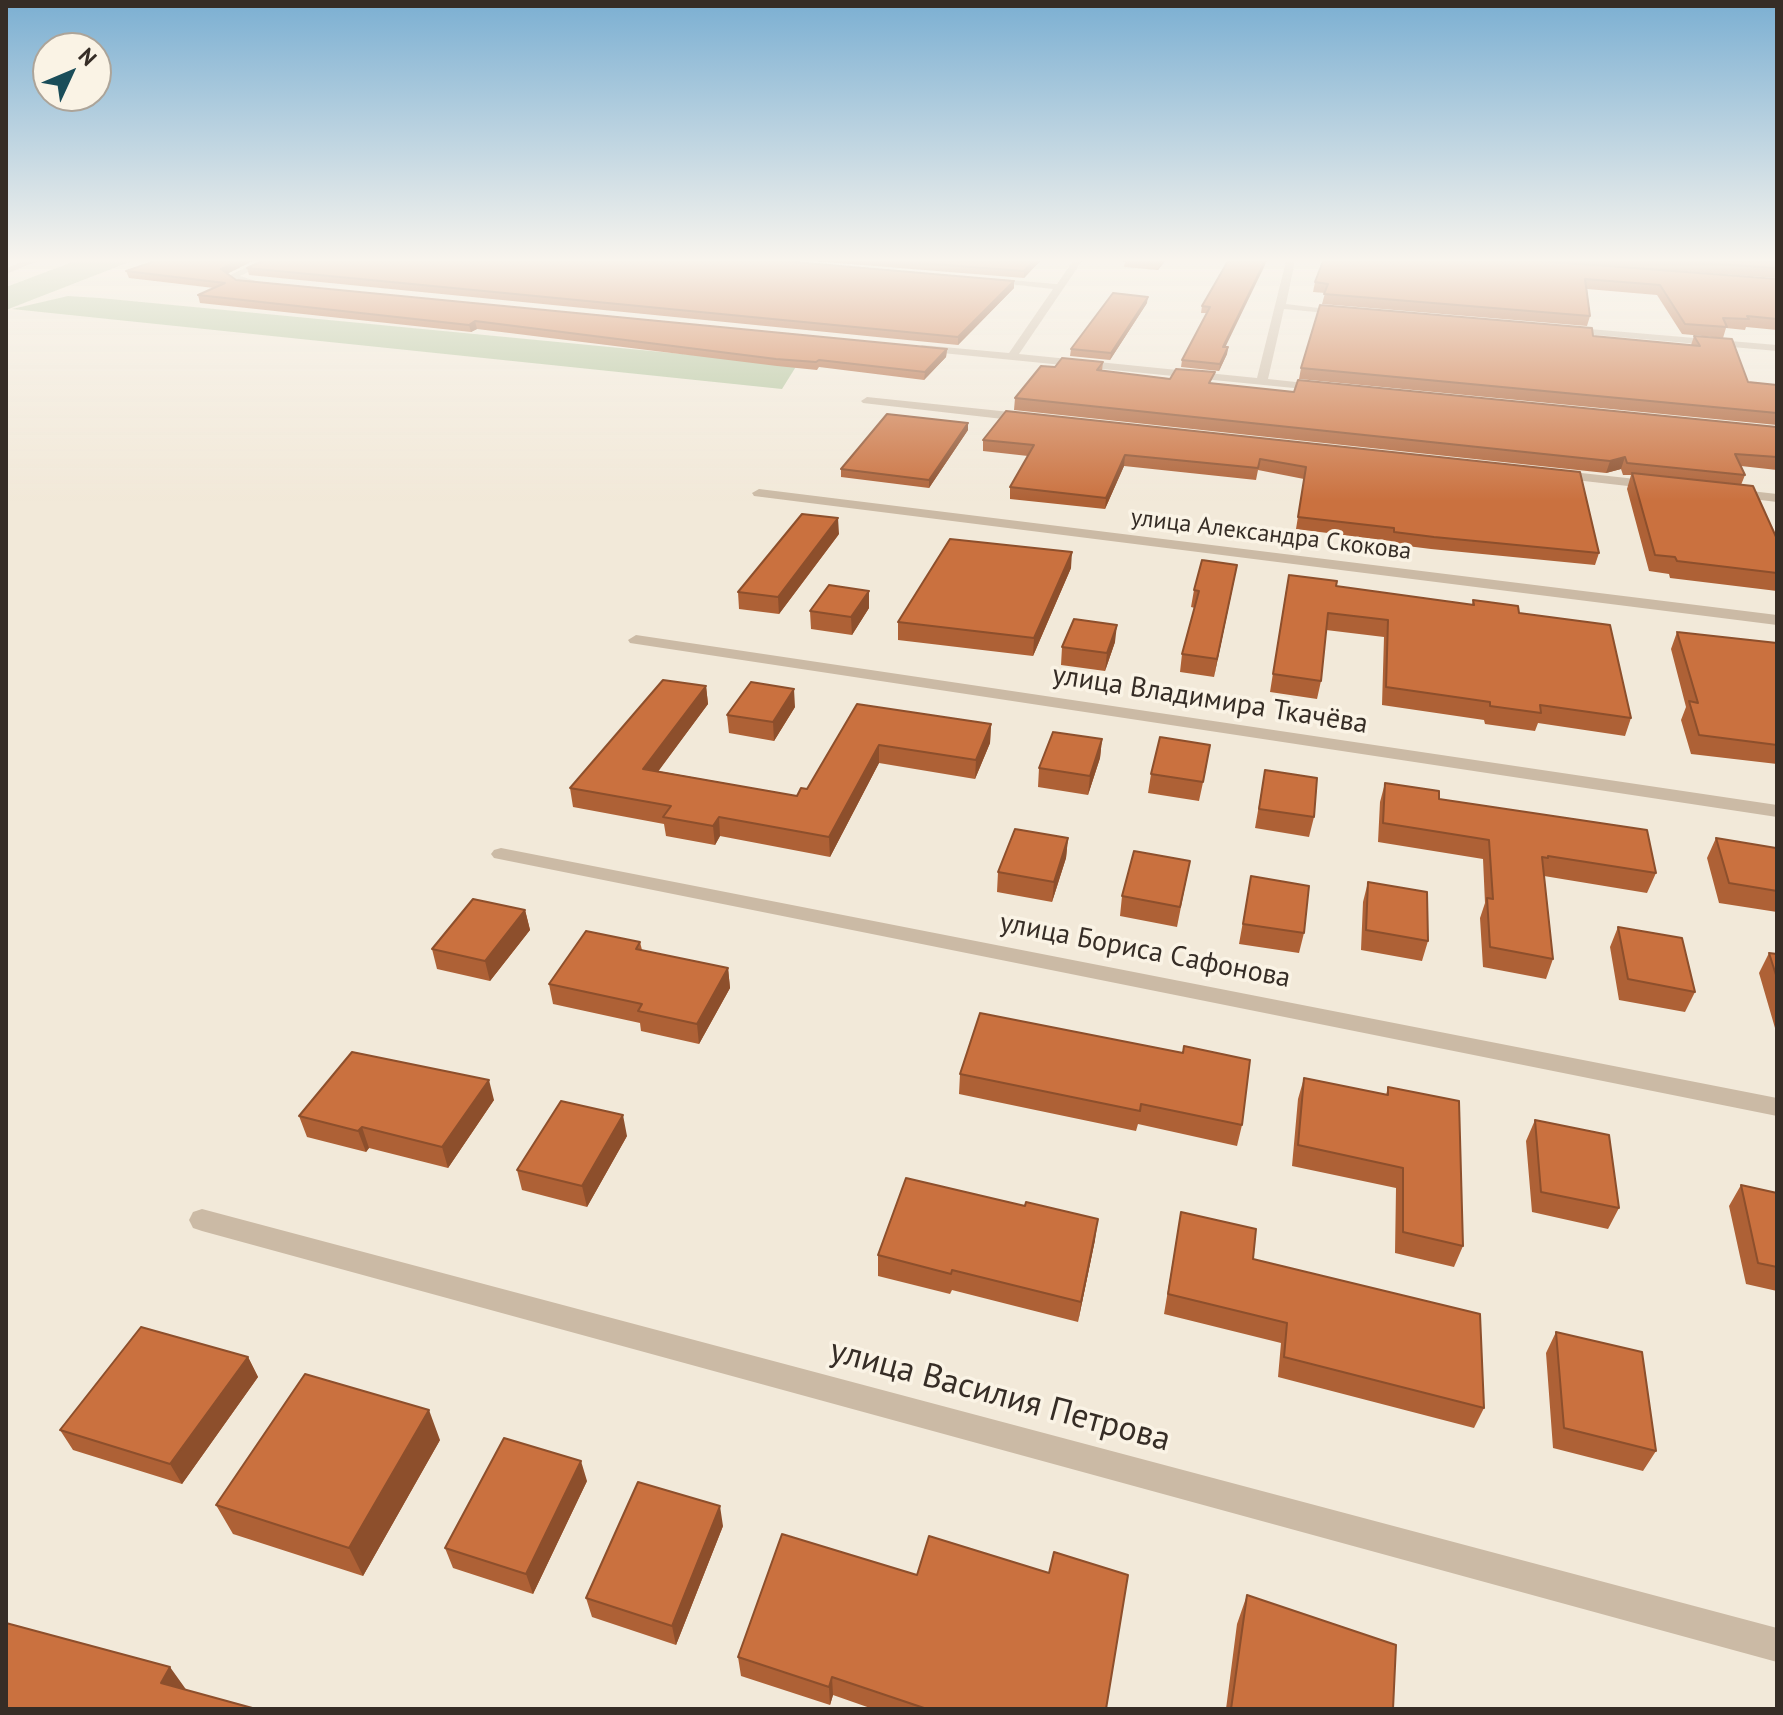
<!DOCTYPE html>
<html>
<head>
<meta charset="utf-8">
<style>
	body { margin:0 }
	#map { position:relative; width:1783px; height:1715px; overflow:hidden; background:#f2e9d9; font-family:"PT Sans",sans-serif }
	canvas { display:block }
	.frame { position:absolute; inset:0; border:8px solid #362d26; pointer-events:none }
	.north { position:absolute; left:32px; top:32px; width:80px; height:80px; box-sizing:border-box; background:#faf3e5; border:2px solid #aca499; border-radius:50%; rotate:46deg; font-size:22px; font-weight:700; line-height:32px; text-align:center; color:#362d26 }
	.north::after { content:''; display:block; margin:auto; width:28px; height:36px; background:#1a4d59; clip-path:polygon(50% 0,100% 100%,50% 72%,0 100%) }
</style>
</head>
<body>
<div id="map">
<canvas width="1783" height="1715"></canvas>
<div class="frame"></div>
<div class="north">N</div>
</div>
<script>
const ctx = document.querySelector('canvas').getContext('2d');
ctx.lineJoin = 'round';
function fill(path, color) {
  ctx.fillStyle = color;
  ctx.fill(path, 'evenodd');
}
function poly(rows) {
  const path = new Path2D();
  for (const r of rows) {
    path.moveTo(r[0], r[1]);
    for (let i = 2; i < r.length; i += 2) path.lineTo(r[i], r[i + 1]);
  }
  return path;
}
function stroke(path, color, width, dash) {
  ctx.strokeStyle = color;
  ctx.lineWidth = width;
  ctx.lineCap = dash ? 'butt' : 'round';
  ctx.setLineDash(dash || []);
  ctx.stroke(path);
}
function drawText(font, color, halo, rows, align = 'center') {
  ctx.font = font + ' "PT Sans",sans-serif';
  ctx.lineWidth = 7;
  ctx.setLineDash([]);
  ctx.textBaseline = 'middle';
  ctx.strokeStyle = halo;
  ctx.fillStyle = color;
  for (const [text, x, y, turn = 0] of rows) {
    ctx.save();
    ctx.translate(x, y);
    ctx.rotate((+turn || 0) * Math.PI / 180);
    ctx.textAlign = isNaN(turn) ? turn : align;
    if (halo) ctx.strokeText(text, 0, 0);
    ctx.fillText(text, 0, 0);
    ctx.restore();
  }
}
fill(poly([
	[75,261,132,261,6,310,6,287],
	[68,296,100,298,797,365,782,389,12,309]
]), '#afc299');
fill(poly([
	[25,261,38,261,6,274,6,268,25,261],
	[259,261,271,261,240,276,256,281,256,285,226,277,259,261],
	[1073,261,1082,261,1019,354,1257,378,1286,261,1295,261,1286,304,1352,312,1347,315,1284,309,1268,379,1324,385,1330,388,1324,391,922,351,917,348,922,345,1009,353,1053,289,983,281,988,278,1057,284,1073,261],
	[1566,327,1777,345,1777,351,1562,332,1562,328,1566,327],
	[867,397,1029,414,1035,418,1029,422,863,403,861,401,867,397],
	[1554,470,1654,481,1661,485,1654,489,1549,477,1549,471,1554,470],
	[759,489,1777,615,1777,625,754,496,752,493,759,489],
	[1733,489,1777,494,1777,502,1728,496,1728,490,1733,489],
	[636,635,1777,805,1777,817,630,643,628,640,636,635],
	[501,848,1777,1098,1777,1116,494,858,491,854,494,850,501,848],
	[202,1209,1777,1628,1777,1662,202,1231,193,1228,189,1220,193,1212,202,1209]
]), '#cbbaa5');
fill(poly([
	[812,261,1040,261,1024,278],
	[1125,261,1165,261,1158,270,1124,267],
	[1228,261,1226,347,1228,347,1227,354,1219,371,1181,367,1182,360,1207,313,1201,313,1202,306],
	[1323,261,1777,261,1777,278,1578,264,1777,279,1777,330,1746,327,1745,330,1726,328,1723,338,1682,334,1657,295,1587,289,1590,316,1587,326,1322,304,1325,293,1313,292,1315,282],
	[247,268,1014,281,1014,288,958,345,249,275],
	[126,271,227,274,236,280,947,349,946,357,924,380,819,367,817,370,777,366,477,329,471,332,200,303,198,295,214,288,129,278],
	[1147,303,1110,360,1070,356,1071,349],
	[1593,336,1691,345,1694,336,1748,382,1777,385,1777,425,1299,379,1301,368],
	[1103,362,1102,371,1294,392,1777,427,1777,470,1741,466,1745,475,1741,485,1777,539,1777,591,1670,578,1669,574,1649,571,1627,489,1631,475,1623,475,1621,469,1606,473,1014,410,1015,398,1055,367],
	[968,430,929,488,841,477,841,469],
	[983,440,1580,472,1599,553,1595,565,1431,549,1391,544,1391,541,1296,529,1304,479,1258,470,1256,480,1124,466,1105,509,1010,499,1010,487,1028,456,983,451],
	[839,534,779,614,739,609,738,592],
	[1237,565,1214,677,1180,672,1182,654,1195,608,1191,607,1194,590],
	[1071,568,1033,656,898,640,898,622],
	[1336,586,1472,605,1473,600,1519,613,1631,718,1625,736,1538,723,1535,731,1485,724,1484,720,1382,705,1384,637,1326,630,1321,681,1317,699,1270,692,1286,591],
	[869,591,869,608,852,635,811,629,810,611],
	[1677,632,1777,643,1777,764,1691,754,1681,720,1686,707,1671,649],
	[1115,642,1105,671,1061,665,1062,647],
	[706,686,708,704,658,771,797,796,807,789,857,704,991,724,990,743,975,779,879,763,830,857,720,836,715,845,666,836,664,824,573,807,570,788],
	[795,707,774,741,729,733,727,715],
	[1102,739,1100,758,1088,795,1038,787,1039,768],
	[1207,764,1199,801,1148,793,1151,774],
	[1265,770,1314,817,1309,837,1255,828],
	[1385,783,1439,799,1656,873,1647,893,1544,876,1553,959,1546,979,1483,967,1480,918,1485,903,1483,859,1378,842,1380,802],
	[1068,838,1066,858,1052,902,997,892,998,872],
	[1716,838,1777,851,1777,912,1719,903,1707,858],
	[1190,861,1177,927,1120,916,1122,896],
	[1251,876,1304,933,1299,953,1239,944],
	[1368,882,1428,941,1422,961,1361,950,1363,902],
	[525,910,530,930,490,981,437,969,432,949],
	[1618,927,1695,992,1685,1012,1619,1000,1610,947],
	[640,942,642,950,728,968,730,988,699,1044,641,1031,640,1023,553,1004,549,984],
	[1769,953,1777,954,1777,1028,1775,1028,1759,973],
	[980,1013,1242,1125,1237,1146,1138,1124,1136,1131,959,1094,960,1074],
	[1304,1078,1386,1095,1388,1087,1463,1246,1454,1267,1395,1253,1396,1188,1292,1166,1298,1099],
	[494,1100,448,1168,369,1148,366,1152,307,1137,299,1116],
	[1535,1120,1619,1208,1608,1229,1532,1212,1526,1141],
	[627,1136,587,1207,522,1190,517,1170],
	[1741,1185,1777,1193,1777,1291,1746,1284,1729,1206],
	[1181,1212,1484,1408,1474,1428,1278,1377,1281,1343,1164,1314],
	[1095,1240,1078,1322,952,1290,950,1294,878,1276,878,1255],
	[1556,1332,1656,1451,1643,1471,1553,1448,1546,1353],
	[248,1357,258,1377,182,1484,73,1450,60,1430],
	[440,1440,363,1576,233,1534,216,1505],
	[587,1481,533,1594,453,1568,445,1548],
	[723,1526,676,1645,592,1617,586,1598],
	[1247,1595,1393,1709,1226,1709,1237,1624],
	[738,1657,1106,1709,873,1709,833,1695,830,1705,741,1676]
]), '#ae6136');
fill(poly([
	[238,261,253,261,223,276,221,269],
	[1034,261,1040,261,1024,278,1024,271],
	[1162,261,1165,261,1158,270,1159,264],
	[1265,261,1267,261,1222,354,1223,347],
	[1014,281,1014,288,958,345,958,337],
	[1148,297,1147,303,1110,360,1111,353],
	[475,321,477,329,471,332,469,325],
	[1228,347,1227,354,1219,371,1220,364],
	[947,349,946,357,924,380,925,372],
	[968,423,968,430,929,488,929,480],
	[1125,455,1124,466,1105,509,1106,498],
	[1625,457,1621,469,1606,473,1610,461],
	[838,518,839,534,779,614,778,597],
	[1072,552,1071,568,1033,656,1034,638],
	[1237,565,1234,581,1214,677,1217,659],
	[869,591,869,608,852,635,851,617],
	[1117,625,1115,642,1105,671,1107,653],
	[706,686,708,704,646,788,643,769],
	[794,689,795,707,774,741,773,722],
	[991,724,990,743,975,779,976,760],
	[1102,739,1100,758,1088,795,1090,776],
	[879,745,879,763,830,857,829,837],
	[719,817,720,836,715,845,713,826],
	[1068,838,1066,858,1052,902,1054,882],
	[525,910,530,930,490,981,485,961],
	[728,968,730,988,699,1044,697,1024],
	[489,1080,494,1100,448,1168,442,1147],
	[623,1115,627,1136,587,1207,582,1186],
	[362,1127,369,1148,366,1152,358,1131],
	[1098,1219,1095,1240,1078,1322,1081,1302],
	[248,1357,258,1377,182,1484,170,1464],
	[429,1410,440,1440,363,1576,349,1548],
	[581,1461,587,1481,533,1594,526,1574],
	[720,1506,723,1526,676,1645,672,1626],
	[170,1667,190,1695,161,1683],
	[832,1677,833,1695,830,1705,829,1687]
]), '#8d4f2c');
const building = poly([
	[155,261,238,261,221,269,236,280,947,349,925,372,819,360,816,362,776,359,475,321,469,325,198,295,225,283,126,271,155,261],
	[263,261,783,261,1014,281,958,337,247,268,263,261],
	[894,261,1034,261,1024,271,894,261],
	[1124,261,1162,261,1159,264,1124,261],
	[1228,261,1265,261,1223,347,1228,347,1220,364,1182,360,1210,307,1202,306,1228,261],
	[1323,261,1542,261,1777,279,1777,319,1747,316,1749,319,1723,318,1727,327,1685,324,1660,285,1585,279,1590,316,1324,294,1328,284,1315,282,1323,261],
	[1671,261,1777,261,1777,268,1671,261],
	[1113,293,1148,297,1111,353,1071,349,1113,293],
	[1320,305,1592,328,1593,336,1700,346,1694,336,1732,339,1748,382,1777,385,1777,413,1301,368,1320,305],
	[1062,358,1103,362,1097,370,1170,379,1176,369,1215,372,1209,383,1294,392,1298,380,1777,427,1777,457,1735,454,1745,475,1627,463,1625,457,1610,461,1015,398,1041,366,1055,367,1062,358],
	[1006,411,1580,472,1599,553,1434,537,1394,532,1394,528,1298,517,1306,467,1260,459,1258,468,1125,455,1106,498,1010,487,1034,445,983,440,1006,411],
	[887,414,968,423,929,480,841,469,887,414],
	[1632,473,1753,486,1777,539,1777,573,1677,561,1675,557,1655,555,1632,473],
	[802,514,838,518,778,597,738,592,802,514],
	[950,539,1072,552,1034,638,898,622,950,539],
	[1202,560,1237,565,1217,659,1182,654,1199,591,1194,590,1202,560],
	[1289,575,1337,581,1336,586,1474,605,1473,600,1518,606,1519,613,1610,625,1631,718,1540,705,1541,713,1490,706,1490,702,1386,687,1388,620,1328,613,1321,681,1273,674,1289,575],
	[829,585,869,591,851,617,810,611,829,585],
	[1074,619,1117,625,1107,653,1062,647,1074,619],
	[1677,632,1777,643,1777,745,1699,735,1689,701,1698,703,1677,632],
	[663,680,706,686,643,769,797,796,801,788,807,789,857,704,991,724,976,760,879,745,829,837,719,817,713,826,663,817,671,806,570,788,663,680],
	[751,682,794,689,773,722,727,715,751,682],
	[1053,732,1102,739,1090,776,1039,768,1053,732],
	[1160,737,1210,745,1203,782,1151,774,1160,737],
	[1265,770,1317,778,1314,817,1259,809,1265,770],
	[1385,783,1439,791,1439,799,1647,830,1656,873,1548,856,1548,858,1542,857,1553,959,1490,947,1487,898,1493,899,1489,840,1383,823,1385,783],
	[1015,829,1068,838,1054,882,998,872,1015,829],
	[1716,838,1776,848,1777,851,1777,891,1729,883,1716,838],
	[1134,851,1190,861,1180,907,1122,896,1134,851],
	[1251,876,1309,886,1304,933,1243,924,1251,876],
	[1368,882,1427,892,1428,941,1366,930,1368,882],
	[473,899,525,910,485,961,432,949,473,899],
	[1618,927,1682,938,1695,992,1628,979,1618,927],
	[586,931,640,942,636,949,728,968,697,1024,638,1011,642,1004,549,984,586,931],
	[1769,953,1777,954,1777,978,1769,953],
	[980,1013,1183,1053,1184,1046,1250,1060,1242,1125,1141,1104,1140,1111,960,1074,980,1013],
	[352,1052,489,1080,442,1147,362,1127,358,1131,299,1116,352,1052],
	[1304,1078,1388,1095,1388,1087,1459,1101,1463,1246,1403,1232,1403,1168,1298,1145,1304,1078],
	[561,1101,623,1115,582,1186,517,1170,561,1101],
	[1535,1120,1609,1135,1619,1208,1541,1192,1535,1120],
	[906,1178,1025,1206,1026,1202,1098,1219,1081,1302,952,1270,951,1274,878,1255,906,1178],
	[1741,1185,1777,1193,1777,1267,1758,1263,1741,1185],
	[1181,1212,1256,1229,1253,1259,1480,1314,1484,1408,1284,1357,1287,1323,1168,1294,1181,1212],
	[141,1327,248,1357,170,1464,60,1430,141,1327],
	[1556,1332,1642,1352,1656,1451,1564,1428,1556,1332],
	[305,1374,429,1410,349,1548,216,1505,305,1374],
	[504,1438,581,1461,526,1574,445,1548,504,1438],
	[638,1482,720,1506,672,1626,586,1598,638,1482],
	[782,1534,917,1575,929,1536,1049,1573,1054,1552,1128,1575,1106,1709,927,1709,832,1677,829,1687,738,1657,782,1534],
	[1247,1595,1396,1645,1393,1709,1231,1709,1247,1595],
	[6,1623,170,1667,161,1683,256,1709,6,1709,6,1623]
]);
fill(building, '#ca713f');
stroke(building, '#8d4f2c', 2);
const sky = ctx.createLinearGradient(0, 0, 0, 501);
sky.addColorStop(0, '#7bafd2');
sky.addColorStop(0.52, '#f9f5ee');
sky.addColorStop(1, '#f9f5ee00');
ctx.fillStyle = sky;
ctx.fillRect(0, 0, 1783, 501);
drawText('24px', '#362d26', '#faf3e5', [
	["улица Александра Скокова",1271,535,7]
]);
drawText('28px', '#362d26', '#faf3e5', [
	["улица Владимира Ткачёва",1210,700,9],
	["улица Бориса Сафонова",1145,951,11]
]);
drawText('34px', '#362d26', '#faf3e5', [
	["улица Василия Петрова",1000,1396,15]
]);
</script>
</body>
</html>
